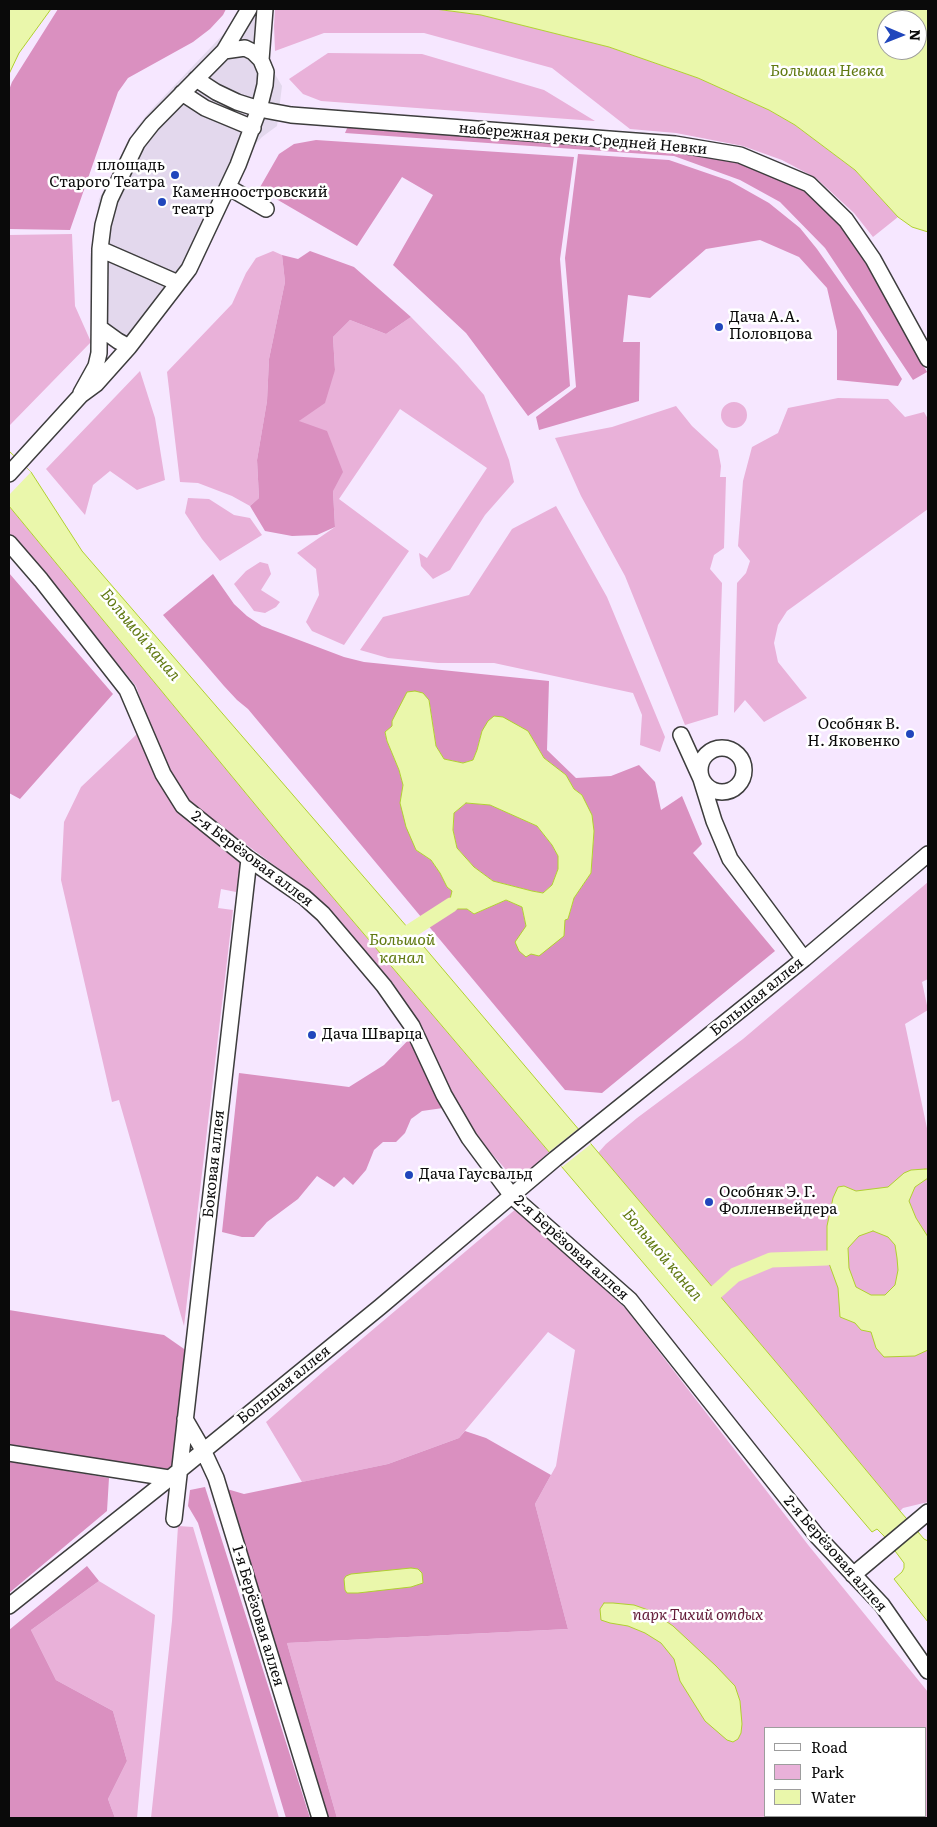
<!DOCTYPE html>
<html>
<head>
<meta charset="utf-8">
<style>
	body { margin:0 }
	#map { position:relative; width:937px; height:1827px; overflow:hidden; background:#f6e7ff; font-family:Literata,serif }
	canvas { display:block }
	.frame { position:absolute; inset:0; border:10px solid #0a0a0a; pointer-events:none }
	.legend { position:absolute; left:764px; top:1727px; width:162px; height:90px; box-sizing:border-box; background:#fff; border:1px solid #9d9d9d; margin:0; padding:6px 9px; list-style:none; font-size:15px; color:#0a0a0a }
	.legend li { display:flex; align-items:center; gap:10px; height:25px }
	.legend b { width:25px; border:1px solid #9d9d9d }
	.north { position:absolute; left:877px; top:10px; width:50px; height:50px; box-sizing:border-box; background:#fff; border:1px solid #9d9d9d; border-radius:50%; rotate:91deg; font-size:14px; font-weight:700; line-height:20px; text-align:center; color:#0a0a0a }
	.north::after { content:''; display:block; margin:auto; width:18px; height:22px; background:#2046bc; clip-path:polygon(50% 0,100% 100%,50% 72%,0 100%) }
</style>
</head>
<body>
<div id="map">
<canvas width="937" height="1827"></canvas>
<div class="frame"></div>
<ul class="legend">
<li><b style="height:6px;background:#fff"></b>Road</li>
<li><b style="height:14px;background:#e9b1d9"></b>Park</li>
<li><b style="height:14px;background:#eaf7ab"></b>Water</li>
</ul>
<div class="north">N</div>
</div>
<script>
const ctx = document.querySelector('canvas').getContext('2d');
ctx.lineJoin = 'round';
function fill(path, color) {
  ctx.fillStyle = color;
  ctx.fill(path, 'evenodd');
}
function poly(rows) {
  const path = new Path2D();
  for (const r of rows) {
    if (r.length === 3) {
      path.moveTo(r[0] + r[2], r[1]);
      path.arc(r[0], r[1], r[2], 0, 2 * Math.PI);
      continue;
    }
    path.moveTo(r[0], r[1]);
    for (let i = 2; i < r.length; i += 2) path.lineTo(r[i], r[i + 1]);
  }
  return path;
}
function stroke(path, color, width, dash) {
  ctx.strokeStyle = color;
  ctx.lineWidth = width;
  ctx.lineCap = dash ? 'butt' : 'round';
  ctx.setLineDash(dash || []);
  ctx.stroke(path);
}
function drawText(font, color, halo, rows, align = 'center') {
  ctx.font = font + ' Literata,serif';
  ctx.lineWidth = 5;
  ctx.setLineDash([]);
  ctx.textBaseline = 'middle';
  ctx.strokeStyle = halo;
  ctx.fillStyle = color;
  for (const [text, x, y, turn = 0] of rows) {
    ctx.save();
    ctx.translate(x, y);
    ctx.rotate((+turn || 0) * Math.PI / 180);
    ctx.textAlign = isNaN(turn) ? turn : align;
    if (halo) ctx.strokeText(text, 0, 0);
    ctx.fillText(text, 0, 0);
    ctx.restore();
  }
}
fill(poly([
	[275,9,435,9,481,15,609,47,698,78,769,110,795,125,855,170,898,217,873,237,854,213,816,178,782,160,743,146,676,133,630,129,552,68,424,33,324,33,275,51,274,26],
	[328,53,422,54,544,90,595,121,321,101,303,94,289,79],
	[72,234,75,306,91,342,10,425,9,423,9,235],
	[273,251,282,255,285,282,269,359,267,401,257,460,259,498,250,506,232,496,198,483,180,482,167,372,232,304,246,273,256,258],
	[411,317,458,365,484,395,509,460,514,482,485,515,450,570,433,579,421,566,419,553,427,558,487,468,400,409,339,499,409,551,344,645,312,631,306,622,319,595,316,569,297,553,335,527,333,491,299,421,335,370,333,337,350,320,386,334],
	[140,371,155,418,165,480,137,490,110,471,93,485,85,515,46,469],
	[838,398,888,399,905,417,924,412,928,419,928,509,787,611,778,625,774,643,778,662,807,698,764,722,745,700,734,713,737,583,746,573,750,561,738,546,743,481,752,447,778,433,788,408],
	[734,415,13],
	[676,406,692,426,718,450,721,466,720,477,726,477,724,548,714,555,710,569,722,583,718,715,685,725,625,576,581,496,555,438,612,427],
	[188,498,209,499,234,515,250,518,262,535,220,561,202,539,185,513],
	[9,506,296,854,549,1152,517,1182,476,1136,450,1093,417,1020,393,983,328,912,293,879,187,801,169,770,151,730,136,686,9,533],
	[556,506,607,597,665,737,660,752,640,745,642,715,633,693,494,663,438,663,388,658,360,650,383,617,469,595,512,529],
	[260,562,268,564,271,574,261,590,280,602,276,607,265,613,254,611,234,584,246,571],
	[138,733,155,777,178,811,242,862,236,892,221,889,218,908,233,910,184,1326,119,1100,112,1102,61,880,64,822,81,787],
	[928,882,928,979,922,982,928,1010,905,1024,928,1133,928,1502,903,1508,900,1511,797,1387,598,1153,606,1144,637,1118,743,1039],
	[517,1208,626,1309,809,1546,928,1692,928,1818,337,1818,287,1643,568,1629,535,1504,556,1466,575,1350,548,1332,459,1438,388,1464,302,1482,266,1422,325,1370],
	[766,1728,926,1728,926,1816,766,1816],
	[178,1526,193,1527,279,1818,151,1818,172,1621],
	[99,1581,155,1615,137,1818,115,1818,108,1799,127,1761,113,1711,56,1680,31,1630]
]), '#e9b1d9');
fill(poly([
	[58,9,226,9,223,15,210,29,193,42,128,78,118,92,70,230,9,229,9,90,12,82],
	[348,126,677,149,739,162,809,191,850,236,927,372,913,380,825,248,780,202,740,180,674,156,345,133],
	[316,140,574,157,560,259,570,386,528,416,466,333,393,265,433,195,402,177,357,246,259,189,279,154,294,144],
	[578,154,669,160,730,181,769,203,800,228,817,249,860,310,902,379,898,386,837,380,837,331,827,288,799,257,760,240,706,249,650,298,628,295,623,342,640,342,639,401,539,430,536,417,576,387,565,258],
	[310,251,354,267,411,317,386,334,350,320,333,337,335,370,325,403,299,421,327,431,343,472,333,491,335,527,317,535,292,536,265,531,250,506,259,498,257,460,267,401,269,359,285,282,282,255,298,259],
	[9,573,113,694,20,799,9,793],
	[213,574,234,604,247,616,262,626,344,657,364,662,549,681,547,750,576,778,611,776,639,765,655,782,661,810,682,796,702,844,693,853,775,951,602,1093,565,1090,248,709,237,700,224,686,163,615],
	[429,700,436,746,444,759,463,763,473,760,477,750,482,731,528,731,544,758,566,775,574,789,582,795,594,831,591,873,574,898,568,919,526,926,522,907,506,900,474,914,467,909,456,909,452,891,447,887,440,873,431,860,416,850,400,803,403,785,399,770,387,741,385,732],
	[466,803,490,805,537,826,552,845,558,856,558,869,552,885,543,893,532,891,493,881,474,867,457,848,453,830,454,813],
	[421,1027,443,1108,422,1111,411,1119,405,1133,396,1142,383,1142,374,1150,366,1170,353,1185,344,1177,334,1187,317,1176,298,1199,267,1222,254,1237,242,1237,222,1232,239,1073,349,1087,384,1065],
	[9,1310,164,1335,187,1351,173,1465,164,1471,9,1446],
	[465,1431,486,1438,551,1475,535,1504,568,1629,287,1643,337,1818,326,1818,227,1489,244,1494,388,1464,459,1438],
	[9,1461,109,1478,107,1511,9,1593],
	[205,1487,310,1818,286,1818,198,1523,188,1506,190,1490],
	[87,1566,99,1581,31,1630,56,1680,113,1711,127,1761,108,1799,115,1818,9,1818,9,1630]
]), '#da90c0');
fill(poly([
	[243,9,269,9,267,51,273,71,282,86,277,126,262,137,250,150,194,273,128,354,92,323,90,259,99,199,136,128,150,111,235,22]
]), '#e3d8ed');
const water = poly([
	[9,9,51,9,19,53,9,74,9,9],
	[435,9,928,9,928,232,912,227,898,217,855,170,795,125,769,110,698,78,609,47,481,15,435,9],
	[887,20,917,20,917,50,887,50,887,20],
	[9,451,31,472,82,551,408,928,797,1387,900,1511,924,1539,928,1541,928,1622,894,1579,902,1572,904,1568,904,1563,884,1536,877,1529,872,1532,296,854,9,506,9,451],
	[415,691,423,693,429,700,436,746,444,759,463,763,473,760,477,750,482,731,488,721,494,716,503,717,528,731,544,758,566,775,574,789,582,795,592,815,594,831,591,873,574,898,568,919,565,920,564,936,539,956,531,954,526,957,519,951,515,942,526,926,522,907,506,900,474,914,467,909,456,909,449,903,452,891,447,887,440,873,431,860,416,850,406,827,400,803,403,785,399,770,387,741,385,732,392,726,392,721,407,692,415,691],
	[466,803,490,805,537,826,552,845,558,856,558,869,552,885,543,893,532,891,493,881,474,867,457,848,453,830,454,813,466,803],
	[925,1169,928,1169,928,1178,915,1187,909,1201,916,1218,928,1237,928,1350,915,1356,884,1357,876,1348,871,1332,861,1330,855,1323,840,1317,838,1288,827,1258,827,1226,833,1198,838,1187,844,1186,856,1191,888,1187,904,1173,911,1170,925,1169],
	[873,1231,888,1237,895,1245,897,1258,898,1270,895,1285,885,1295,871,1295,856,1287,849,1268,848,1248,859,1236,873,1231],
	[411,1568,418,1569,422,1573,423,1583,411,1587,358,1593,347,1593,345,1590,344,1579,346,1576,351,1574,411,1568],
	[604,1603,613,1603,634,1605,651,1611,673,1626,716,1666,735,1686,740,1701,742,1724,741,1733,738,1739,733,1742,727,1740,705,1721,680,1681,674,1659,661,1643,645,1633,628,1626,610,1623,601,1620,600,1609,604,1603]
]);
fill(water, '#eaf7ab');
stroke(water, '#b0d030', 1);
fill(poly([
	[9,452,31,472,9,495],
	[578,1129,591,1144,562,1167,549,1152]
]), '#f6e7ff');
stroke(poly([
	[395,941,451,905],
	[704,1303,735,1275,771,1260,827,1258]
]), '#eaf7ab', 15);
const minor = poly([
	[224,51,245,48,253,52,261,60],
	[196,79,216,92,237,102,259,109,291,115,675,144,740,155,809,184,846,220,873,259,928,359],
	[182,93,205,108,253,128],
	[228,187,266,209],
	[100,249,178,283],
	[100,328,118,341,129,347],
	[81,393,96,366,99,353,100,249,103,225,110,199,137,143,152,124,224,51,249,9],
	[9,474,81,395,96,384,129,347,189,269,238,165,259,109,265,85,266,72,261,60,265,9],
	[9,543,41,580,127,690,163,774,183,806,249,859,304,897,323,914,357,954,384,986,412,1026,444,1095,469,1138,512,1196,630,1300,817,1536,882,1605,928,1671],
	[681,735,701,779,714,821,730,859,804,959],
	[722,770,22],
	[185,1419,203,1450,216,1478,320,1818],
	[9,1453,169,1478],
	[174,1519,249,859],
	[853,1575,928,1512],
	[9,1606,180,1470,380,1307,555,1159,804,959,928,854]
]);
stroke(minor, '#3d3d3d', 18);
stroke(minor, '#fff', 15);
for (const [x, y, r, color] of [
	[175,175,5,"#2046bc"],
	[162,202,5,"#2046bc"],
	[719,327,5,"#2046bc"],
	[910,734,5,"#2046bc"],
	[312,1035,5,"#2046bc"],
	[409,1175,5,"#2046bc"],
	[709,1202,5,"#2046bc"]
]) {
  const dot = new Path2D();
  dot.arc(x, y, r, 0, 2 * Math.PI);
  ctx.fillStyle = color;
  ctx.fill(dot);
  stroke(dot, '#fff', 2);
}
drawText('15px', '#0a0a0a', '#fff', [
	["набережная реки Средней Невки",583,139,5],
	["2-я Берёзовая аллея",252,859,37],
	["Большая аллея",757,997,-39],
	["Боковая аллея",214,1164,-84],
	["2-я Берёзовая аллея",571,1248,42],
	["Большая аллея",284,1385,-39],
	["2-я Берёзовая аллея",835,1554,49],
	["1-я Берёзовая аллея",258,1616,73]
]);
drawText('15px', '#0a0a0a', '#fff', [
	["площадь",165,166,"right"],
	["Старого Театра",165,183,"right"],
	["Каменноостровский",172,193],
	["театр",172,210],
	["Дача А.А.",729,318],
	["Половцова",729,335],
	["Особняк В.",900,725,"right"],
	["Н. Яковенко",900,742,"right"],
	["Дача Шварца",322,1035],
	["Дача Гаусвальд",419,1175],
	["Особняк Э. Г.",719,1193],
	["Фолленвейдера",719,1210]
], 'left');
drawText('italic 15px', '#621a37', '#fff', [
	["парк Тихий отдых",698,1616]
]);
drawText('italic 16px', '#617a12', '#fff', [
	["Большая Невка",827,71],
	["Большой канал",140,635,50],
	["Большой",402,940],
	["канал",402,958],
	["Большой канал",662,1255,50]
]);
</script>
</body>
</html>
